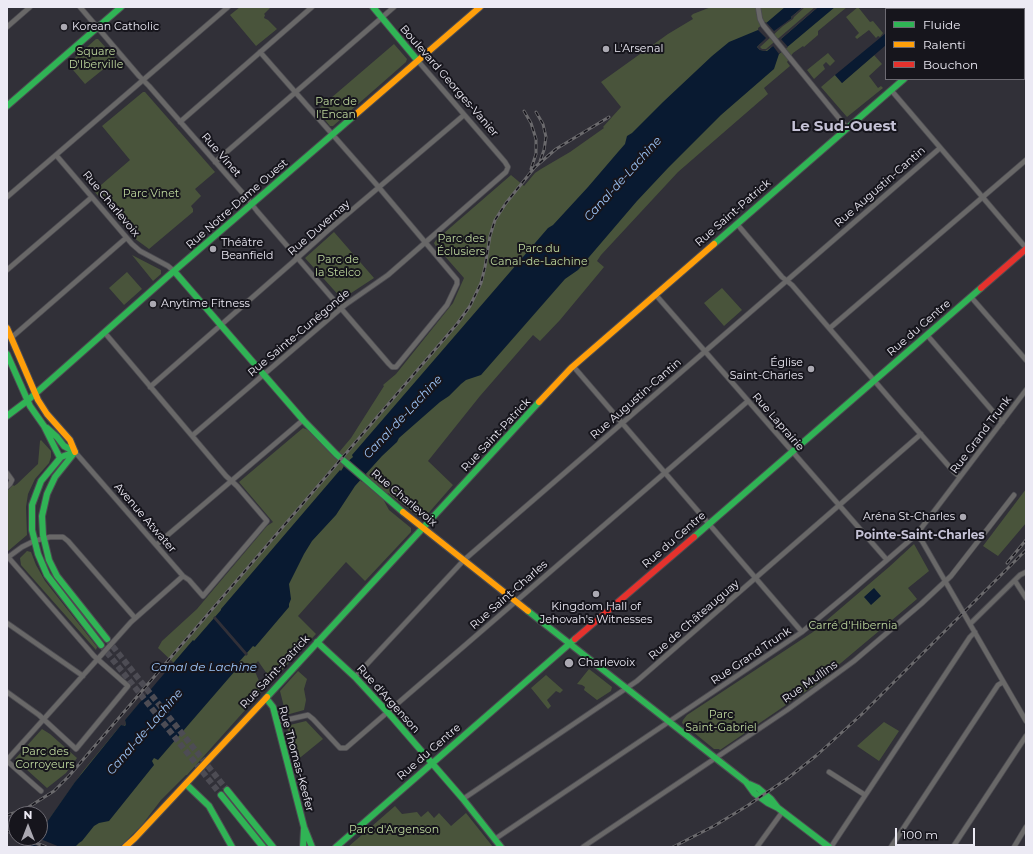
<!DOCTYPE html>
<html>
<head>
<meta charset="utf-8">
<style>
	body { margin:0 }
	#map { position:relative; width:1033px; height:854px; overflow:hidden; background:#313038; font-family:Montserrat,sans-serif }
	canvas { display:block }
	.frame { position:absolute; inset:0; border:8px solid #eceaf4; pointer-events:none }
	.legend { position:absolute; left:885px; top:8px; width:140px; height:72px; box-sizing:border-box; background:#16151c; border:1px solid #6c6a72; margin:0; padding:5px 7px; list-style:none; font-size:12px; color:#eceaf4 }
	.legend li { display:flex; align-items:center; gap:8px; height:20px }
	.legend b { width:20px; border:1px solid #6c6a72 }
	.north { position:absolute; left:8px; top:806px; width:40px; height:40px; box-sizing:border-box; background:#16151c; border:1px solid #6c6a72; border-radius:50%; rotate:0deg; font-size:11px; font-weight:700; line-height:16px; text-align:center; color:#eceaf4 }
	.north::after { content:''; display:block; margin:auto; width:14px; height:18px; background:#aba9b2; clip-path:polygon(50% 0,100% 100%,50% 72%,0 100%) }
	.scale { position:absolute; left:895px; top:828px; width:80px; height:18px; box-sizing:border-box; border:2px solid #eceaf4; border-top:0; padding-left:5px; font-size:12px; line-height:14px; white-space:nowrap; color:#eceaf4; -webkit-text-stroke:3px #16151c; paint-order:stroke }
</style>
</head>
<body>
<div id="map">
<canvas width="1033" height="854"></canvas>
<div class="frame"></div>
<ul class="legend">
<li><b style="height:5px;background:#30b455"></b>Fluide</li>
<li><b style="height:5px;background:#ff9f0a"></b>Ralenti</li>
<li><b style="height:5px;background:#e5322d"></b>Bouchon</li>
</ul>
<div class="north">N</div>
<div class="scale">100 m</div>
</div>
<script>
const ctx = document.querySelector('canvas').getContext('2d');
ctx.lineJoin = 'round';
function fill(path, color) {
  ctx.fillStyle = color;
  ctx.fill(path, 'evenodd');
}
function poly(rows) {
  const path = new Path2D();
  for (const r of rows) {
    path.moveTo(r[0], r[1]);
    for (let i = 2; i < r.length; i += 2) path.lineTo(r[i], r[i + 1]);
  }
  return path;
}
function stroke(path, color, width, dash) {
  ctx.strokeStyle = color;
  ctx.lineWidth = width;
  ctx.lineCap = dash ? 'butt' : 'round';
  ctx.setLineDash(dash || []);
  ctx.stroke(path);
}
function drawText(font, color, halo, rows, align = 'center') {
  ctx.font = font + ' Montserrat,sans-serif';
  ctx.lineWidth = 4;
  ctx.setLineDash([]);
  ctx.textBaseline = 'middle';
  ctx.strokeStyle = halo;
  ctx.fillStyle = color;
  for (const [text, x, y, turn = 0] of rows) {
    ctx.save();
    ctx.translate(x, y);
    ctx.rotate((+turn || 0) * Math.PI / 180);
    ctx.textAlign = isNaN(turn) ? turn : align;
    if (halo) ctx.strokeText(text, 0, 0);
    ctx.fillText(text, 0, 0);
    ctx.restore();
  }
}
fill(poly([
	[240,7,271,7,264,14,265,15,264,18,268,20,277,29,256,46,230,15],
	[711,7,847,7,818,31,818,35,804,47,803,46,793,53,787,62,790,66,764,88,768,94,678,172,601,255,597,261,604,267,560,320,540,341,533,335,480,396,428,461,453,485,425,517,420,518,388,493,383,499,389,510,411,528,411,532,365,581,346,562,298,616,316,634,272,681,258,661,253,667,263,690,187,775,186,775,161,800,142,825,120,847,30,847,35,838,40,838,40,832,83,771,121,725,124,726,126,724,125,720,174,663,158,648,162,641,197,609,267,526,273,522,239,482,303,428,308,430,335,457,351,438,384,386,383,385,396,374,453,303,464,278,435,245,434,243,436,240,511,175,524,186,535,173,541,169,570,152,604,128,603,127,621,107,601,82,668,34,693,19,691,16,693,14],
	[858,7,870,22,873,21,883,33,880,37,878,36,876,38,869,30,857,39,855,37,859,33,846,17],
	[96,39,98,39,116,59,85,84,68,64],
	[394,44,407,59,406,62,333,126,330,126,317,110],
	[828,53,835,61,830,66,826,62,823,65,825,69,814,79,807,70],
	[874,55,882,64,869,76,878,88,881,86,883,88,847,117,821,87,835,75,842,83],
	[143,92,145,92,215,172,195,189,201,196,191,206,193,209,193,212,149,249,134,238,94,191,130,160,102,126],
	[334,232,374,278,342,299,305,258],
	[132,255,161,270,161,274,153,281],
	[127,272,142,289,124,305,109,288],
	[722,288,742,310,724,326,704,303],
	[41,440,51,451,51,457,49,463,35,479,28,494,26,507,27,535,7,552,7,491,13,485,14,486,17,484,38,464,40,441],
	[1026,489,1026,523,998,556,983,546],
	[914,544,929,571,908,588,917,599,829,673,830,675,720,750,719,749,714,749,682,723,683,720,687,715,813,632,889,567],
	[27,551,31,552,36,565,45,581,97,647,96,650,21,565,20,558],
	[589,669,612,687,611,691,597,700,584,690,585,687,582,685,577,684],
	[298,671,307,679,304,689,306,700,304,710,286,715,280,691],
	[546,675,563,690,560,693,556,691,547,700,551,706,548,709,531,688],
	[306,721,323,739,296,761,287,727,290,725],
	[884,722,899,731,879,761,857,746],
	[42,729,50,734,77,758,66,773,47,788,15,759],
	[395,806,402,814,417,812,421,817,428,811,434,818,439,813,451,826,466,813,493,847,348,847]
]), '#49543b');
fill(poly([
	[785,7,803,7,791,17,792,18,760,44,757,47,760,50,767,51,818,7,835,7,779,54,774,69,721,115,668,168,637,201,578,270,565,279,481,375,466,380,461,384,449,396,440,402,399,438,397,442,382,456,355,486,336,515,312,541,304,554,289,584,291,599,289,604,289,607,255,647,253,646,239,662,241,664,158,760,154,758,152,761,154,765,109,821,99,823,94,826,82,841,79,843,75,847,30,847,35,838,40,838,40,832,75,782,121,725,125,726,126,724,125,720,157,682,193,640,194,641,221,610,221,609,340,470,341,471,346,463,353,457,352,455,548,228,553,225,588,187,618,152,625,144,627,136,632,133,663,102,712,56,729,42,758,30],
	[886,33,886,45,842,83,835,75],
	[874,588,881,596,871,605,864,597]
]), '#091a31');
fill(poly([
	[803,7,805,7,794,17,793,19,783,26,760,47,762,49,766,49,815,7,818,7,781,39,788,47,779,54,773,46,765,51,760,50,757,47,766,38,758,30,758,28,766,22,774,31,792,18,791,17],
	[349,460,367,475,362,482,343,466],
	[215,616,248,654,246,656,213,618],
	[35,838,38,838,60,847,40,847,32,844]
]), '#313038');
stroke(poly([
	[107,639,227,790],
	[101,645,221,795]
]), '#4d4c54', 6, [6, 3]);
const street = poly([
	[80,7,139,76,149,86,247,198,257,211,389,364,392,367,396,367,447,305,457,284,457,280,376,184,260,52],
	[758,7,760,19,763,25,847,128],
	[7,27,30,7],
	[891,90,1026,248],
	[180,122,312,7],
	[56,155,132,244,140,251,168,266,174,271],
	[215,162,394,7],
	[7,197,228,7],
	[737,224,782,277,792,285,903,414,954,472,960,477],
	[7,270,92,197],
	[655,294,887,560],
	[971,297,1026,360],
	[830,328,1026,160],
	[927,335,1002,422],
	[11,338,126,238],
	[573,366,802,632],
	[150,387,294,261,325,233,464,115],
	[193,435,345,305,388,275,506,172,508,167,505,162,418,61],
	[75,452,183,576,189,580,203,596,267,521,237,486,226,476,105,333],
	[7,473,12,480,10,484,7,487],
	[916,535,922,541,941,574,1026,721],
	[156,545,303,420],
	[7,558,22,547,34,541,50,537,63,537,68,541,135,618],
	[1015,581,1026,598],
	[7,623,83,676],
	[970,624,1020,575,1026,572],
	[355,677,464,560,940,148],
	[7,692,39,715,76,749,128,686,94,656,8,557],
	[277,722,308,715,313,719,340,748,346,748,748,401],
	[7,760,131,622,183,576],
	[7,761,41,791],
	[829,772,865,795],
	[463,799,637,681,921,434],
	[495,839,802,632,850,592,916,535,1026,390],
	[583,847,787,710,854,661,921,604,951,576,1014,495],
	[757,847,783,811],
	[831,847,970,637,975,632],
	[891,847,998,685,1003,682],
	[953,847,1026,736],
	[1014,847,1026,827]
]);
const fast = poly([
	[373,7,418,61],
	[984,9,986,7],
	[7,106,121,7],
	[714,244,904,79],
	[174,271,304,421,336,454,403,512],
	[7,354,30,406,44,426,60,458],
	[7,416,27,401,167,277,355,115],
	[47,428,57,437,64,446,75,452],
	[75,452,61,457,41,481,32,505,32,530,38,554,47,575,101,645],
	[75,452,55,477,47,494,42,516,43,535,49,560,57,576,107,639],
	[694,537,981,288],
	[528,611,746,782,754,793,768,803,778,808],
	[317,642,355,677,392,717,463,799,501,847],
	[267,697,539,402],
	[266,698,273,707,304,827,312,847],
	[186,784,209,806,232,847],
	[749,784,758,788,771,799,778,808,829,847],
	[227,790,273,847],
	[221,795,263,847],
	[303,847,304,829],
	[336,847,575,639]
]);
const slow = poly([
	[355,115,480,7],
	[7,328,38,400,47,414,70,440,75,452],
	[539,402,571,368,714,244],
	[403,512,528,611],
	[125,847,135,838,267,697]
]);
const jam = poly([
	[981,288,1026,249],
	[575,639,694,537]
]);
stroke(street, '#4c4b51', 6);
stroke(fast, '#4c4b51', 8);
stroke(slow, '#4c4b51', 8);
stroke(jam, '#4c4b51', 8);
stroke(street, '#696868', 4.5);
stroke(fast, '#30b455', 6);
stroke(slow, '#ff9f0a', 6);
stroke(jam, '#e5322d', 6);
const rail = poly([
	[524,111,531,123,536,139,536,154,531,169],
	[536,112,543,124,546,137,544,150,540,161],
	[1007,563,1026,540],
	[7,815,24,810,35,803,54,791,69,776,457,324,470,306,481,283,485,267,490,236,495,220,506,203,535,167,556,149,609,117],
	[7,831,16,835],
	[24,838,46,847],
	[673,847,714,826,747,806,788,778,817,755,862,714,1026,550]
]);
stroke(rail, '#6b6a6d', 3);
stroke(rail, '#16151c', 1.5, [4.5]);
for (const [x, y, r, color] of [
	[64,27,4,"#aba9b2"],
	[606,49,4,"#aba9b2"],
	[213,249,4,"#aba9b2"],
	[153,304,4,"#aba9b2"],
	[811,369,4,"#aba9b2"],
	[963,517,4,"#aba9b2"],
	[596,594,4,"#aba9b2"],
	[569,663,5,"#aba9b2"]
]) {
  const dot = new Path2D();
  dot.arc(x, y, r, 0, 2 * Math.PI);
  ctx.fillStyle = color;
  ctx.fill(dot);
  stroke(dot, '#16151c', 1.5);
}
drawText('11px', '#eceaf4', '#16151c', [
	["Korean Catholic",72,27],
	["L'Arsenal",614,49],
	["Théâtre",221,243],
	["Beanfield",221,256],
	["Anytime Fitness",161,304],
	["Église",803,363,"right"],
	["Saint-Charles",803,376,"right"],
	["Aréna St-Charles",955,517,"right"],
	["Kingdom Hall of",596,607,"center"],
	["Jehovah's Witnesses",596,620,"center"],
	["Charlevoix",578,663]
], 'left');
drawText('11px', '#bed89d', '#16151c', [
	["Square",96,52],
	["D'Iberville",96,65],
	["Parc de",336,102],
	["l'Encan",336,115],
	["Parc Vinet",151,194],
	["Parc des",461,239],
	["Éclusiers",461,252],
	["Parc du",539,249],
	["Canal-de-Lachine",539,262],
	["Parc de",338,260],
	["la Stelco",338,273],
	["Carré d'Hibernia",853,626],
	["Parc",721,715],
	["Saint-Gabriel",721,728],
	["Parc des",45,752],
	["Corroyeurs",45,765],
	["Parc d'Argenson",394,830]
]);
drawText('11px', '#eceaf4', '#16151c', [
	["Boulevard Georges-Vanier",449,81,49],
	["Rue Vinet",221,155,49],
	["Rue Augustin-Cantin",880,187,-41],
	["Rue Charlevoix",111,204,50],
	["Rue Notre-Dame Ouest",237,204,-41],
	["Rue Saint-Patrick",733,213,-41],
	["Rue Duvernay",319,228,-41],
	["Rue du Centre",919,328,-41],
	["Rue Sainte-Cunégonde",299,333,-40],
	["Rue Augustin-Cantin",636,399,-41],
	["Rue Laprairie",778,422,49],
	["Rue Saint-Patrick",496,435,-47],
	["Rue Grand Trunk",981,435,-53],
	["Rue Charlevoix",404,498,40],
	["Avenue Atwater",145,518,49],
	["Rue du Centre",674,540,-41],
	["Rue Saint-Charles",509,595,-41],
	["Rue de Châteauguay",694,620,-41],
	["Rue Grand Trunk",751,656,-34],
	["Rue Saint-Patrick",275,672,-47],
	["Rue Mullins",810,682,-35],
	["Rue d'Argenson",388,699,48],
	["Rue du Centre",429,752,-41],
	["Rue Thomas-Keefer",296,759,75]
]);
drawText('italic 12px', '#9ec6f9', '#16151c', [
	["Canal-de-Lachine",623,179,-48],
	["Canal-de-Lachine",403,417,-47],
	["Canal de Lachine",204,667],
	["Canal-de-Lachine",145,732,-49]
]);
drawText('bold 12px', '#c5c2d6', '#16151c', [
	["Pointe-Saint-Charles",920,535]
]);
drawText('bold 15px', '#c5c2d6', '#16151c', [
	["Le Sud-Ouest",844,127]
]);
</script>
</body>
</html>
